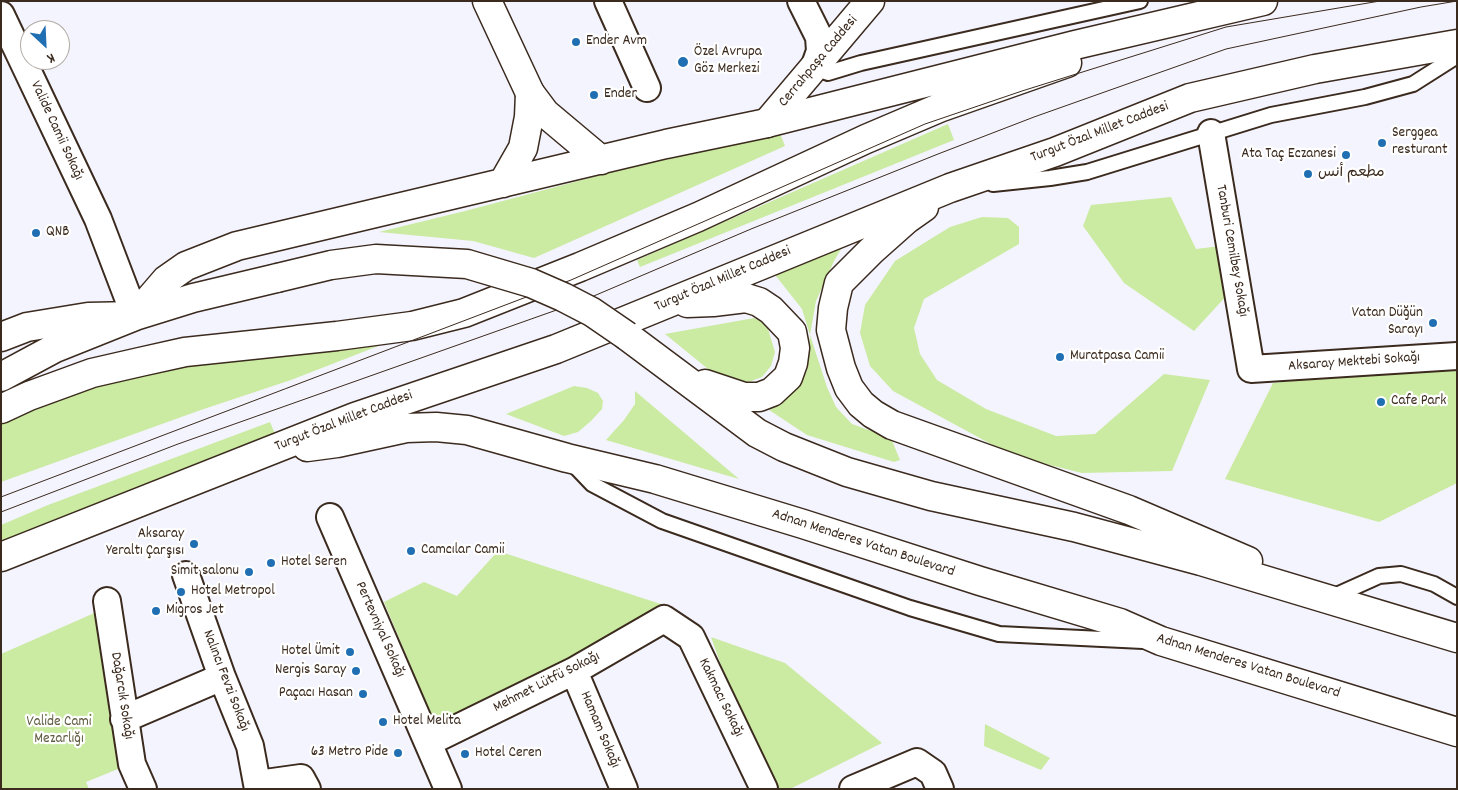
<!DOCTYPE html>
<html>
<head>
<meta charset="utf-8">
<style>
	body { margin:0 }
	#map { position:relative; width:1458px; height:790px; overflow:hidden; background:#f4f4fe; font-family:Dekko,sans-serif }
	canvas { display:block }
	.frame { position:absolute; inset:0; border:2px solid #3b2a1e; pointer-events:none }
	.north { position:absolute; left:20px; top:20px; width:50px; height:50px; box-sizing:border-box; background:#fff; border:1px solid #b1aaa5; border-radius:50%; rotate:155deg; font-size:14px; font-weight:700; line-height:20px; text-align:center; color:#3b2a1e }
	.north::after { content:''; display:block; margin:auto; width:18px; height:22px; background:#1f6fb2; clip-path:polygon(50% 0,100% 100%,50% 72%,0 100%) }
</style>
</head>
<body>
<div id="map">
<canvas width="1458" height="790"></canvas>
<div class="frame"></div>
<div class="north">K</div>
</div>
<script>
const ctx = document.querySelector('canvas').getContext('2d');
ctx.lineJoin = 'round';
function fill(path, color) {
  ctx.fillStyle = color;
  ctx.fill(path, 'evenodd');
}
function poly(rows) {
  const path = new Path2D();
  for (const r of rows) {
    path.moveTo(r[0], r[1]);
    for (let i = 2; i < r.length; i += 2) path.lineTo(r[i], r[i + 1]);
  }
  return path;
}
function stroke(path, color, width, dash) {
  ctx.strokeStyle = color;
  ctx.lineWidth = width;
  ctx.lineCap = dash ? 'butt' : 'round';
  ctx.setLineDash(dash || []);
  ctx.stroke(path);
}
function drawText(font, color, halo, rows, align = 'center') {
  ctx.font = font + ' Dekko,"Playpen Sans Arabic",sans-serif';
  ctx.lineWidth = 4.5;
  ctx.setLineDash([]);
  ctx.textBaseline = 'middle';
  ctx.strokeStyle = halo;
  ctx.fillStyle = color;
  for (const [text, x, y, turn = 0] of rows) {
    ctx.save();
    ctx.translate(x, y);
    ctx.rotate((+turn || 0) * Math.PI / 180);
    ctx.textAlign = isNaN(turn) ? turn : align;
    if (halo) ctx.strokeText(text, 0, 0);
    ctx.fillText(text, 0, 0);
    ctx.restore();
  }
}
fill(poly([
	[948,124,954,140,640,267,637,260],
	[778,128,785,146,534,258,473,241,379,232,465,211],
	[1171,197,1196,249,1220,246,1231,291,1194,331,1124,283,1083,226,1091,205],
	[982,217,1008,218,1019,227,1019,244,924,299,914,328,920,354,937,380,986,409,1056,436,1095,434,1164,374,1210,380,1172,471,1082,473,1013,456,893,391,870,366,860,333,865,305,895,261,950,227],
	[847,239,834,261,816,301,810,335,827,387,836,407,852,424,891,438,900,460,894,462,807,435,769,410,789,397,807,371,810,335,802,309,772,271],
	[754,318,762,322,768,329,775,352,771,366,762,377,746,383,729,381,708,369,665,334],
	[399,338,291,380,198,411,1,482,1,422,38,402,133,371],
	[1457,363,1457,483,1379,522,1225,479,1273,383],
	[574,386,587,388,598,393,603,401,602,409,591,421,578,432,564,436,506,414],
	[635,391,739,479,606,440,624,420,635,404],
	[270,422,276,436,1,544,1,525,48,505],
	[498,551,673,608,437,729,384,602,424,582,457,596],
	[99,611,123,767,86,782,89,789,1,789,1,654],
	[711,637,785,663,882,743,790,789,765,789],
	[985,724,1050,758,1041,770,984,746]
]), '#cbeaa2');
const lane = poly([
	[814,68,828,73,861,63,1140,1],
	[993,184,1050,178,1087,172,1271,115,1365,97,1413,84,1457,56],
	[571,462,592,484,662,521,910,608,999,634,1143,641],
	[1330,598,1379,576,1401,574,1434,584,1457,597]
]);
const street = poly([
	[608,1,647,88],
	[801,1,819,37,820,51,814,68],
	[1,15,98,219,135,316],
	[1211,133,1251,369,1457,356],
	[330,517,448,789],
	[186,575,222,677,250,746,258,789],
	[107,601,132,764,143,789],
	[574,671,624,789],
	[124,719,222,677],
	[429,742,574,671,664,619,691,637,764,789],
	[258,784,301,778,307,789],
	[853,789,917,762,933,773,940,789]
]);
const secondary = poly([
	[487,1,530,93],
	[767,123,870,1]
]);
const primary = poly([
	[530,93,545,113,601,160],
	[503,183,523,148,529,117,530,93],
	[924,207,907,219,871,251,839,283,833,308,831,330,841,368,849,388,861,404,873,414,892,425,1129,510,1248,561],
	[687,303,713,302,746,298,759,302,771,310,792,332,795,348,793,363,788,377,772,392,759,397,744,397,705,384],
	[627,336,757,433,784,447,847,472,931,496,1074,527,1201,561,1457,638],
	[1,337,27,327,88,317,135,316,166,280,186,266,237,246,666,144,767,123,1075,45,1263,1],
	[1,377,55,348,135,316,193,298,277,278],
	[1,409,29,396,92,373,140,362,185,352,337,336,412,326,464,313,580,267,698,217,866,139,939,108,1067,63],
	[307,447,337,443,406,428,436,427,467,430,567,458,655,479,803,524,980,581,1120,623,1161,641,1457,732],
	[1,557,355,417,556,349,950,188,1055,152,1190,98,1315,69,1457,44]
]);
stroke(lane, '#3b2a1e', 18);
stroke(street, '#3b2a1e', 30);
stroke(secondary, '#3b2a1e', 31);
stroke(primary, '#3b2a1e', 31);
stroke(lane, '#fff', 14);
stroke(street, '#fff', 26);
stroke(secondary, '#fff', 28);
stroke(primary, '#fff', 28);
stroke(poly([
	[1,497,571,280,925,124,1022,91,1226,27,1380,1],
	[1,512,178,444,582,301,751,229,938,154,1034,117,1226,49,1421,7,1457,1]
]), '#3b2a1e', 1);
const primaryBridge = poly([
	[277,278,331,265,376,259,467,264,531,283,563,297,592,312,627,336]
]);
stroke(primaryBridge, '#3b2a1e', 31, []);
stroke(primaryBridge, '#fff', 28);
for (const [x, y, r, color] of [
	[576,42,5,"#1f6fb2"],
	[683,62,6,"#1f6fb2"],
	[594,95,5,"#1f6fb2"],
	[1382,143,5,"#1f6fb2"],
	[1346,155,5,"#1f6fb2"],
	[1308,174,5,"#1f6fb2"],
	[36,233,5,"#1f6fb2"],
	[1433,323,5,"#1f6fb2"],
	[1060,357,5,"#1f6fb2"],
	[1381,402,5,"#1f6fb2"],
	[194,544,5,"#1f6fb2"],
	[411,551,5,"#1f6fb2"],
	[271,563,5,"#1f6fb2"],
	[249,572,5,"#1f6fb2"],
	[181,592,5,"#1f6fb2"],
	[156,611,5,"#1f6fb2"],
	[350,652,5,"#1f6fb2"],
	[356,671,5,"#1f6fb2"],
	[363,694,5,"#1f6fb2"],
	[383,722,5,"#1f6fb2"],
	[398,753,5,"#1f6fb2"],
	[465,754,5,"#1f6fb2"]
]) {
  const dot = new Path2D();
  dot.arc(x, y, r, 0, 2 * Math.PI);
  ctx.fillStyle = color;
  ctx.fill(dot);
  stroke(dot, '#fff', 2);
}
drawText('15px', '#3b2a1e', '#fff', [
	["Ender Avm",586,42],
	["Özel Avrupa",694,53],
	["Göz Merkezi",694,70],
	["Ender",604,95],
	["Serggea",1392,134],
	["resturant",1392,151],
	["Ata Taç Eczanesi",1336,155,"right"],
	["مطعم أنس",1318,174],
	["QNB",46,233],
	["Vatan Düğün",1423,314,"right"],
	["Sarayı",1423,331,"right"],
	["Muratpasa Camii",1070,357],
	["Cafe Park",1391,402],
	["Aksaray",184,535,"right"],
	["Yeraltı Çarşısı",184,552,"right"],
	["Camcılar Camii",421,551],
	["Hotel Seren",281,563],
	["Simit salonu",239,572,"right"],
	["Hotel Metropol",191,592],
	["Migros Jet",166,611],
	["Hotel Ümit",340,652,"right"],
	["Nergis Saray",346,671,"right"],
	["Paçacı Hasan",353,694,"right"],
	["Hotel Melita",393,722],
	["63 Metro Pide",388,753,"right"],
	["Hotel Ceren",475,754]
], 'left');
drawText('15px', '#3b2a1e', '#fff', [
	["Cerrahpașa Caddesi",819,62,-50],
	["Valide Camii Sokağı",56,131,65],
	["Turgut Özal Millet Caddesi",1100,133,-21],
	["Tanburi Cemilbey Sokağı",1231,251,80],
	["Turgut Özal Millet Caddesi",723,280,-23],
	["Aksaray Mektebi Sokağı",1354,363,-4],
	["Turgut Özal Millet Caddesi",344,422,-21],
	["Adnan Menderes Vatan Boulevard",863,544,18],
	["Pertevniyal Sokağı",379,630,66],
	["Adnan Menderes Vatan Boulevard",1248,667,17],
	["Nalıncı Fevzi Sokağı",225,681,69],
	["Mehmet Lütfü Sokağı",547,683,-27],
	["Dağarcık Sokağı",121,696,81],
	["Kakmacı Sokağı",720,698,64],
	["Hamam Sokağı",599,730,67]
]);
drawText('15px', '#5f5a3f', '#fff', [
	["Valide Cami",59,723],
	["Mezarlığı",59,740]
]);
</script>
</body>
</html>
